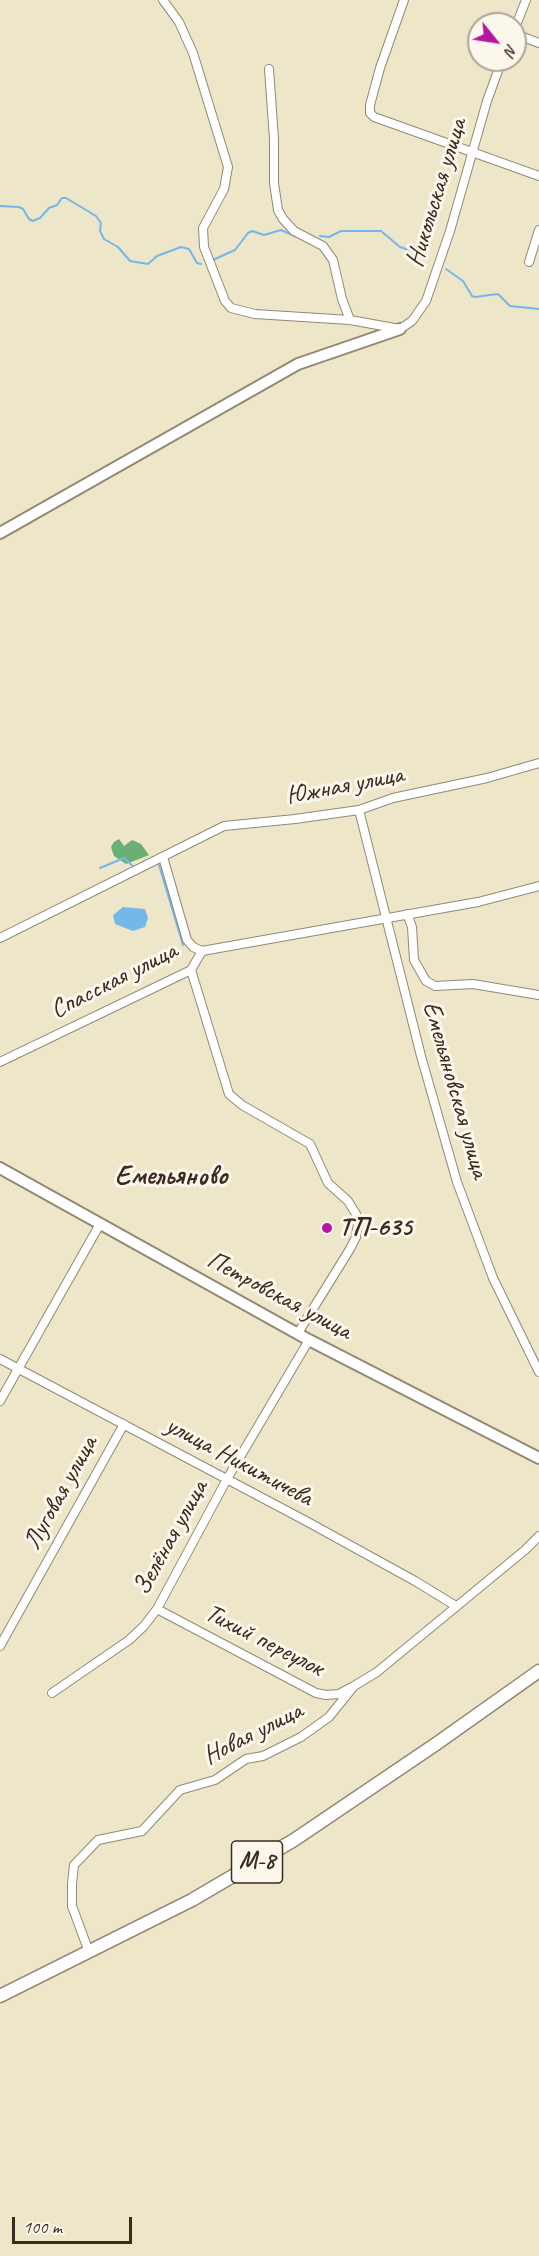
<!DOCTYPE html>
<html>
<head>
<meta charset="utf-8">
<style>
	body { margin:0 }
	#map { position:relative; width:539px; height:2256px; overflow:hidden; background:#ede6c9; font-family:Caveat,sans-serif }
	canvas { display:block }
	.north { position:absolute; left:467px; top:12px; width:60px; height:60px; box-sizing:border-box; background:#fbf7ec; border:2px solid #aea59a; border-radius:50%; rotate:120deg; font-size:16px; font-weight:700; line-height:24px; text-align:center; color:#3b2a1e }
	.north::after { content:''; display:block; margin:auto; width:21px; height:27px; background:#b5179e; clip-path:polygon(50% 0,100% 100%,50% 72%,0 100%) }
	.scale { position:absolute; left:12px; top:2217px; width:120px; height:27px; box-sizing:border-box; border:3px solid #3b2a1e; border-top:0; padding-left:8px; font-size:18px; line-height:21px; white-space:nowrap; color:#3b2a1e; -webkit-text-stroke:4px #fbf7ec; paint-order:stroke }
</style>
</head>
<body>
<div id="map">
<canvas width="539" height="2256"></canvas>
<div class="north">N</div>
<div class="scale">100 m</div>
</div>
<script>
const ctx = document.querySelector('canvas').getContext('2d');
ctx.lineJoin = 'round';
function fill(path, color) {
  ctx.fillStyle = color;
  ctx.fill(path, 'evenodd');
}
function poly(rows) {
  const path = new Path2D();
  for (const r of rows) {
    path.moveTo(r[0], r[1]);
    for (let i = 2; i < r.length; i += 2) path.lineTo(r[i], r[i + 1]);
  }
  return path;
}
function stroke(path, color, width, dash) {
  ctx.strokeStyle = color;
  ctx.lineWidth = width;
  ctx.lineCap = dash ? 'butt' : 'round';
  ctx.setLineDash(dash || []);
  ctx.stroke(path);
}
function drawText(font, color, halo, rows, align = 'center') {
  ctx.font = font + ' Caveat,sans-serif';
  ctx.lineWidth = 6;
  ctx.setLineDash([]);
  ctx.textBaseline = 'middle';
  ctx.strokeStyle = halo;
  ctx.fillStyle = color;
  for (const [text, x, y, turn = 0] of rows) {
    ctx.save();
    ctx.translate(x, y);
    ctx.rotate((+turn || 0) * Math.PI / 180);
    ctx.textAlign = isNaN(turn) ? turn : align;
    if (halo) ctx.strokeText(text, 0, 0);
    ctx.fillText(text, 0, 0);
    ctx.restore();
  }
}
fill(poly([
	[119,839,124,846,132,840,141,844,149,855,126,864,114,856,111,847,114,842]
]), '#6ab075');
fill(poly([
	[123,907,145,909,148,918,145,927,133,931,115,924,113,915]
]), '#73b8e9');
stroke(poly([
	[0,206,19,207,23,209,29,219,33,221,40,218,49,208,57,205,62,198,66,198,96,216,101,223,100,231,104,239,118,247,130,261,148,264,157,256,181,247,189,249,197,263,201,264],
	[320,236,329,237,341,231,381,231,400,247,427,256],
	[215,259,235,250,248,233,252,231,264,235,281,230,297,237],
	[446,269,463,281,472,296,475,297,498,294,510,306,539,309],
	[159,865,183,945],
	[100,868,124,858,135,868]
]), '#73b8e9', 2);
const street = poly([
	[163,0,179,22,193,53,228,167,224,189,203,228,204,247,225,301,231,308,255,314,350,320,400,329,412,321,426,301,450,231,487,101,502,60],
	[404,0,380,68,370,105,370,113,374,117,539,176],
	[515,28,526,0],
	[515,34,539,43],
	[269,69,274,139,274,183,278,210,283,219,294,231,323,246,333,260,342,299,350,320],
	[529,262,539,230],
	[359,810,421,1056,457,1182,493,1278,539,1372],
	[163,857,187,940,193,947,202,951],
	[407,914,412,927,414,960,426,981,435,986,473,984,539,995],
	[0,938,224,826,295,819,359,810,393,798,487,778,539,763],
	[191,970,229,1094,242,1105,310,1144,328,1183,348,1201,356,1214,358,1223,356,1237,350,1249,298,1333],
	[0,1062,191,970,202,951,478,902,539,886],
	[0,1359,306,1521,415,1581,456,1606],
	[0,1401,100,1224],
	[157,1609,316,1693,326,1695,339,1694,352,1687],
	[0,1646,124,1424],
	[52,1693,129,1640,144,1626,157,1609,227,1479,309,1340],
	[89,1952,72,1906,72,1884,74,1865,98,1840,142,1831,180,1790,215,1780,246,1759,263,1756,301,1737,329,1717,354,1686,377,1672,525,1550,539,1536]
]);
const secondary = poly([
	[0,533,298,364,400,329],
	[0,1168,309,1340,539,1458]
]);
const primary = poly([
	[0,1996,192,1900,294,1840,436,1744,539,1671]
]);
stroke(street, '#948874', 10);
stroke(secondary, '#948874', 14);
stroke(primary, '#948874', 15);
stroke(street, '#fff', 8);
stroke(secondary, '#fff', 10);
stroke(primary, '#fff', 12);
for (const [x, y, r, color] of [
	[327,1228,6,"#b5179e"]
]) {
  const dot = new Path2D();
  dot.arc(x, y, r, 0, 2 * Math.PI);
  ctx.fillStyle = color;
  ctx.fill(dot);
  stroke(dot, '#fbf7ec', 2);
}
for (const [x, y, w] of [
	[257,1862,51]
]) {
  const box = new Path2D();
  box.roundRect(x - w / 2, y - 21, w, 42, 4.5);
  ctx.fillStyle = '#fbf7ec';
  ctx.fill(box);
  stroke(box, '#3b2a1e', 1.5);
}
drawText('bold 24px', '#3b2a1e', null, [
	["М-8",257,1862]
]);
drawText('26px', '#3b2a1e', '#fbf7ec', [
	["Никольская улица",437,193,-73],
	["Южная улица",345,786,-11],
	["Спасская улица",114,981,-27],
	["Емельяновская улица",455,1090,74],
	["Петровская улица",279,1296,28],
	["улица Никитичева",239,1462,28],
	["Луговая улица",61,1493,-61],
	["Зелёная улица",171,1538,-61],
	["Тихий переулок",264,1641,27],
	["Новая улица",253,1734,-27]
]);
drawText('bold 26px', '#3b2a1e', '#fbf7ec', [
	["ТП-635",339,1228]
], 'left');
drawText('bold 28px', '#3b2a1e', '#fbf7ec', [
	["Емельяново",171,1177]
]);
</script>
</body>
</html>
